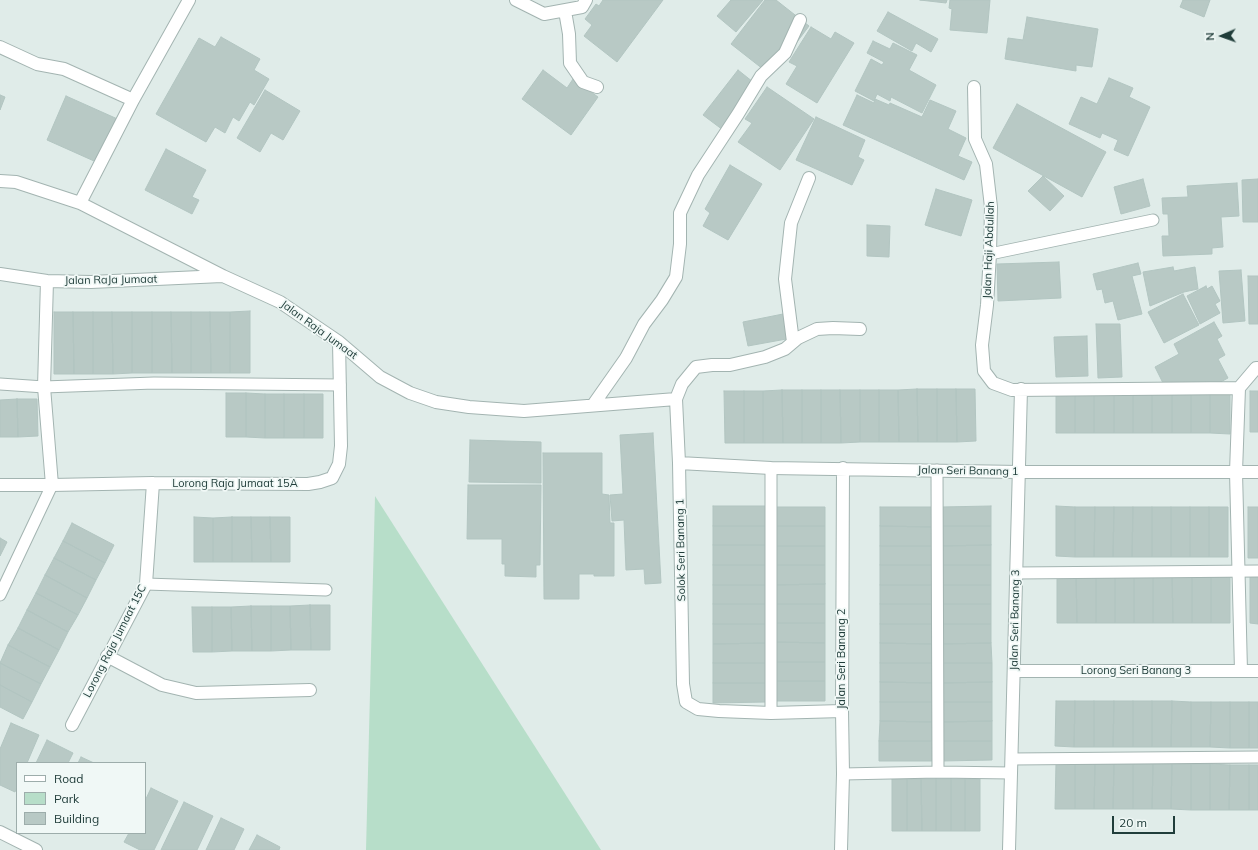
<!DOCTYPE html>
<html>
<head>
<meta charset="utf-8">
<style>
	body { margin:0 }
	#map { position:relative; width:1258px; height:850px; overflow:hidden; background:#e0ece9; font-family:Mulish,sans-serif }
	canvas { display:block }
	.legend { position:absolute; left:16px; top:762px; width:130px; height:72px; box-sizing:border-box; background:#f0f8f6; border:1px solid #9dadab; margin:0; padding:5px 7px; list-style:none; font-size:12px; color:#203d3a }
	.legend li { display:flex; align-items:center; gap:8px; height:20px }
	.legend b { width:20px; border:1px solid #9dadab }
	.north { position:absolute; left:1202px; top:16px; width:40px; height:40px; -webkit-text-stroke:3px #f0f8f6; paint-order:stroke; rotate:268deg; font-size:11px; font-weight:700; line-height:16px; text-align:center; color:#203d3a }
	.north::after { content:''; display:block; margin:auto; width:14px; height:18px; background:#203d3a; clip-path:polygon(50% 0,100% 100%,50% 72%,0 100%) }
	.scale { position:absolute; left:1112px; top:816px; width:63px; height:18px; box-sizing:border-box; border:2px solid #203d3a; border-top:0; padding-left:5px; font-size:12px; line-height:14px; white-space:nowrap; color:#203d3a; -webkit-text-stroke:3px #f0f8f6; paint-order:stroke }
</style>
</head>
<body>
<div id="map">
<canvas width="1258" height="850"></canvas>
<ul class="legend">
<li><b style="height:5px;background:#fff"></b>Road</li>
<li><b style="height:11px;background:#b7dec9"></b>Park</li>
<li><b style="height:11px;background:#b8c9c5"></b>Building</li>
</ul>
<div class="north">N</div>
<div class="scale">20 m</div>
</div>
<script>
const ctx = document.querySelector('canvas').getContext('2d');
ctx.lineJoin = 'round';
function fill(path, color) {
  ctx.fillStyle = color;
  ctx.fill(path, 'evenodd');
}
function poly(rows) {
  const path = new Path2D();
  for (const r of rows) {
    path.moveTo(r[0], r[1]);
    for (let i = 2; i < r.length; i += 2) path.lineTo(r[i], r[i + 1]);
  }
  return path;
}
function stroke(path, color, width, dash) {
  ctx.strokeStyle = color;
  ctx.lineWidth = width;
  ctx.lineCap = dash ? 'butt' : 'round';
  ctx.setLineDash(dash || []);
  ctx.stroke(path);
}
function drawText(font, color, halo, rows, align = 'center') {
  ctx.font = font + ' Mulish,sans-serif';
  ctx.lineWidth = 3.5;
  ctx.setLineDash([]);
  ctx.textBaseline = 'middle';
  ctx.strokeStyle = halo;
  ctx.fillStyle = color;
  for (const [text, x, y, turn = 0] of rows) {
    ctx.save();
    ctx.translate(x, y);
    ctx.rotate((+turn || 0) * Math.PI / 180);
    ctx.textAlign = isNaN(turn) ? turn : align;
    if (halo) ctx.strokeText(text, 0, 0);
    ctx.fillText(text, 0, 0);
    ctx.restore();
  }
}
fill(poly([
	[375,496,601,850,366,850]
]), '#b7dec9');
const building = poly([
	[603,0,663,0,617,62,584,36,592,25,585,19,596,4,599,6,603,0],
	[731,0,763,0,736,32,717,16,731,0],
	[765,0,776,0,809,26,782,62,768,73,731,44,765,0],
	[920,0,947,0,946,3,920,0],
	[950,0,990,0,987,33,950,30,952,9,949,8,950,0],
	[1183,0,1210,0,1204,17,1180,7,1183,0],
	[888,12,938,39,931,52,916,43,912,51,877,31,888,12],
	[1027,17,1098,29,1092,67,1076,65,1076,71,1005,59,1008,38,1023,40,1027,17],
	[811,27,831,39,835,32,854,43,817,103,786,84,797,66,789,62,811,27],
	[221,37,260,59,254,70,269,79,254,105,250,102,239,121,233,117,225,133,215,127,206,142,156,114,199,38,215,47,221,37],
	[873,41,890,49,893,43,917,55,909,70,936,85,922,113,891,97,890,101,877,94,874,101,855,91,871,59,882,65,884,62,867,53,873,41],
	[543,70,567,88,573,79,598,97,571,135,522,99,543,70],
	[738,70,758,86,723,130,703,115,738,70],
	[1109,78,1133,88,1129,97,1150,107,1128,156,1114,150,1118,140,1102,133,1100,138,1069,124,1081,97,1097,104,1109,78],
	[767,87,814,119,780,170,738,142,752,123,745,119,767,87],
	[265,90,300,111,283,140,271,133,260,152,237,138,265,90],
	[0,95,5,97,0,110,0,95],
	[857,95,874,103,875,99,889,105,890,103,922,117,930,100,956,111,948,129,966,138,958,156,972,162,964,180,843,125,857,95],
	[66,96,122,121,103,165,47,140,66,96],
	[1017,104,1106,152,1082,197,993,148,1017,104],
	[816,117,865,140,858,157,864,160,852,185,796,160,816,117],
	[166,149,206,170,192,197,199,200,192,214,145,190,166,149],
	[730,165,762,184,728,240,703,226,710,213,705,209,730,165],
	[1043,176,1064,196,1050,211,1028,191,1043,176],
	[1143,179,1150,206,1121,214,1114,187,1143,179],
	[1258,179,1258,222,1243,222,1242,180,1258,179],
	[1237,183,1239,216,1221,217,1223,247,1212,248,1212,254,1163,256,1162,236,1169,236,1168,214,1163,214,1162,198,1188,197,1187,186,1237,183],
	[936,189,972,200,961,236,925,225,936,189],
	[867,225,890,226,889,257,867,256,867,225],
	[1059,262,1061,298,998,301,997,264,1059,262],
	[1138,263,1141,274,1132,276,1142,314,1118,320,1113,301,1105,303,1102,289,1097,290,1093,274,1138,263],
	[1173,267,1174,271,1195,267,1198,289,1184,292,1150,306,1143,272,1173,267],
	[1241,270,1245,321,1223,323,1219,271,1241,270],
	[1248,276,1258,276,1258,324,1249,324,1248,276],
	[1206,286,1207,289,1212,286,1220,301,1215,304,1220,313,1200,324,1187,296,1206,286],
	[1183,294,1199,325,1164,343,1148,312,1183,294],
	[250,311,250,373,230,373,230,312,250,311],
	[54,312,73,312,74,374,54,374,54,312],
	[73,312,93,312,93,374,74,374,73,312],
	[93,312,112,312,113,374,93,374,93,312],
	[112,312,132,312,132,373,113,374,112,312],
	[132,312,152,312,152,373,132,373,132,312],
	[152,312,171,312,172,373,152,373,152,312],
	[171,312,191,312,191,373,172,373,171,312],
	[191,312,210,312,211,373,191,373,191,312],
	[210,312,230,312,230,373,211,373,210,312],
	[788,313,792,338,748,346,743,322,788,313],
	[1214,322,1222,336,1217,339,1225,355,1218,359,1228,378,1215,385,1164,385,1155,367,1179,354,1174,344,1214,322],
	[1096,324,1120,324,1122,377,1098,378,1096,324],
	[1087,336,1088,376,1056,377,1054,337,1087,336],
	[917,389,937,389,937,442,918,442,917,389],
	[917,389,918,442,899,442,898,390,917,389],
	[937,389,956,389,957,442,937,442,937,389],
	[956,389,975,389,976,441,957,442,956,389],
	[782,390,802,390,802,443,783,443,782,390],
	[782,390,783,443,763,443,763,391,782,390],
	[802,390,821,390,821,443,802,443,802,390],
	[821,390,840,390,841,443,821,443,821,390],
	[840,390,860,390,860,442,841,443,840,390],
	[860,390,879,390,879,442,860,442,860,390],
	[879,390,898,390,899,442,879,442,879,390],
	[724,391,744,391,744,443,725,443,724,391],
	[744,391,763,391,763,443,744,443,744,391],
	[1056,391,1075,391,1075,433,1056,433,1056,391],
	[1075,391,1094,391,1094,433,1075,433,1075,391],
	[1094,391,1114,391,1114,433,1094,433,1094,391],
	[1114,391,1133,391,1133,433,1114,433,1114,391],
	[1133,391,1152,392,1152,433,1133,433,1133,391],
	[1250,391,1258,391,1258,432,1250,432,1250,391],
	[1152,392,1172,392,1172,433,1152,433,1152,392],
	[1172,392,1191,392,1191,433,1172,433,1172,392],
	[1191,392,1210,392,1210,433,1191,433,1191,392],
	[1210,392,1230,392,1230,434,1210,433,1210,392],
	[226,393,246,393,246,437,226,437,226,393],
	[246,393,265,394,265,438,246,437,246,393],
	[265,394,284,394,284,438,265,438,265,394],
	[284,394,304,394,304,438,284,438,284,394],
	[304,394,323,394,323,438,304,438,304,394],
	[17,399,37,399,38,436,18,437,17,399],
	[17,399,18,437,0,437,0,400,17,399],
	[653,433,661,583,645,584,644,569,626,570,624,520,612,521,610,495,623,494,620,435,653,433],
	[470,440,541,442,541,483,469,482,470,440],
	[543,453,602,453,602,494,609,495,610,523,614,523,614,576,594,576,594,574,579,574,579,599,544,599,543,453],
	[468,485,541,485,540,565,536,565,536,577,505,576,505,564,502,564,502,539,467,539,468,485],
	[713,506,766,506,766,526,713,526,713,506],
	[991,506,991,526,941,526,941,507,991,506],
	[1056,506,1075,507,1075,557,1056,556,1056,506],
	[773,507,825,507,825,526,773,526,773,507],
	[880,507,933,507,933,527,880,526,880,507],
	[1075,507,1095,507,1094,557,1075,557,1075,507],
	[1095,507,1114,507,1113,557,1094,557,1095,507],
	[1114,507,1133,507,1132,557,1113,557,1114,507],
	[1133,507,1152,507,1152,557,1132,557,1133,507],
	[1152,507,1171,507,1171,557,1152,557,1152,507],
	[1171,507,1190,507,1190,557,1171,557,1171,507],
	[1190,507,1209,507,1209,557,1190,557,1190,507],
	[1209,507,1228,507,1228,557,1209,557,1209,507],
	[1248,507,1258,507,1258,558,1248,558,1248,507],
	[194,517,213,518,213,562,194,562,194,517],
	[232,517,232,562,213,562,213,518,232,517],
	[232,517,251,517,252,562,232,562,232,517],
	[251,517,270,517,271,562,252,562,251,517],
	[270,517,290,517,290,562,271,562,270,517],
	[72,523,114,545,105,563,63,541,72,523],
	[713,526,766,526,766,545,713,545,713,526],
	[773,526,825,526,825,546,773,546,773,526],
	[880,526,933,527,933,546,880,546,880,526],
	[941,526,991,526,991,545,941,546,941,526],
	[0,538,7,542,0,556,0,538],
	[63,541,105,563,96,580,54,558,63,541],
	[713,545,766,545,766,565,713,565,713,545],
	[991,545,991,565,941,565,941,546,991,545],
	[773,546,825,546,825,565,773,565,773,546],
	[880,546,933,546,933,565,880,565,880,546],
	[54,558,96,580,87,598,45,575,54,558],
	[713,565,766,565,766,585,713,585,713,565],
	[773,565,825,565,825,584,773,585,773,565],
	[880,565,933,565,933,585,880,585,880,565],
	[941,565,991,565,991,585,941,585,941,565],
	[1172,573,1173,623,1153,623,1153,574,1172,573],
	[1172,573,1192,573,1192,623,1173,623,1172,573],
	[1192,573,1211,573,1211,623,1192,623,1192,573],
	[1211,573,1230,573,1230,623,1211,623,1211,573],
	[1250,573,1258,574,1258,624,1250,623,1250,573],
	[1057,574,1076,574,1077,623,1057,623,1057,574],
	[1076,574,1096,574,1096,623,1077,623,1076,574],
	[1096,574,1115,574,1115,623,1096,623,1096,574],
	[1115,574,1134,574,1134,623,1115,623,1115,574],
	[1134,574,1153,574,1153,623,1134,623,1134,574],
	[45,575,87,598,78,615,36,593,45,575],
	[825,584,825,604,773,604,773,585,825,584],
	[713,585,766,585,766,604,713,604,713,585],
	[880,585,933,585,932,604,880,604,880,585],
	[941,585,991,585,991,604,941,604,941,585],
	[36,593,78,615,68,632,27,610,36,593],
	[713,604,766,604,766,624,713,624,713,604],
	[773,604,825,604,825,623,773,623,773,604],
	[880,604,932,604,932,624,880,624,880,604],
	[941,604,991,604,991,624,941,624,941,604],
	[310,605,330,605,330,650,311,650,310,605],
	[310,605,311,650,291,650,290,606,310,605],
	[251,606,271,606,271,651,252,651,251,606],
	[251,606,252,651,232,651,231,607,251,606],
	[271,606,290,606,291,650,271,651,271,606],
	[192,607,212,607,212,652,193,652,192,607],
	[212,607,231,607,232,651,212,652,212,607],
	[27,610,68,632,59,650,18,628,27,610],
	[773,623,825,623,825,643,773,642,773,623],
	[713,624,766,624,766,643,713,644,713,624],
	[880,624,932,624,932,644,880,643,880,624],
	[941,624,991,624,991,643,941,644,941,624],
	[18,628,59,650,50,667,8,645,18,628],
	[773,642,825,643,825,662,773,662,773,642],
	[766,643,766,663,713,663,713,644,766,643],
	[880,643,932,644,932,663,880,663,880,643],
	[991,643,992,663,941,663,941,644,991,643],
	[8,645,50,667,41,684,0,663,8,645],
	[773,662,825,662,825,681,773,681,773,662],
	[0,663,41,684,32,702,0,685,0,663],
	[713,663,766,663,766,683,713,683,713,663],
	[880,663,932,663,932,683,880,682,880,663],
	[941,663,992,663,992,682,941,683,941,663],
	[773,681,825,681,825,701,773,701,773,681],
	[880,682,932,683,932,702,880,702,880,682],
	[992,682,992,702,942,702,941,683,992,682],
	[713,683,766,683,766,702,713,703,713,683],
	[0,685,32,702,23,719,0,707,0,685],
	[1056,701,1075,701,1074,747,1055,746,1056,701],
	[1075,701,1094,701,1094,747,1074,747,1075,701],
	[1094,701,1114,701,1113,747,1094,747,1094,701],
	[1114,701,1133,701,1133,747,1113,747,1114,701],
	[1133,701,1152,701,1152,747,1133,747,1133,701],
	[1152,701,1172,701,1171,747,1152,747,1152,701],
	[1172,701,1191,702,1191,747,1171,747,1172,701],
	[880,702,932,702,932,722,880,721,880,702],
	[942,702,992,702,992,721,942,722,942,702],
	[1191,702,1211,702,1210,747,1191,747,1191,702],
	[1211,702,1230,702,1230,748,1210,747,1211,702],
	[1230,702,1249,702,1249,748,1230,748,1230,702],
	[1249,702,1258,702,1258,748,1249,748,1249,702],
	[880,721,932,722,932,741,879,741,880,721],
	[992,721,992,741,942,741,942,722,992,721],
	[11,723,39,735,27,763,17,763,17,787,15,792,0,785,0,749,11,723],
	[47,740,73,753,68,763,36,763,47,740],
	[879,741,932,741,932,761,879,761,879,741],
	[942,741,992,741,992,760,942,761,942,741],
	[81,757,94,763,78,763,81,757],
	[1056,763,1075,764,1075,809,1055,809,1056,763],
	[1075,764,1095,764,1094,809,1075,809,1075,764],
	[1095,764,1114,764,1113,809,1094,809,1095,764],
	[1114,764,1133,764,1133,809,1113,809,1114,764],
	[1133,764,1153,764,1152,809,1133,809,1133,764],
	[1153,764,1172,764,1171,809,1152,809,1153,764],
	[1172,764,1191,764,1191,810,1171,809,1172,764],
	[1191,764,1210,764,1210,810,1191,810,1191,764],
	[1210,764,1230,765,1229,810,1210,810,1210,764],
	[1230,765,1249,765,1249,810,1229,810,1230,765],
	[1249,765,1258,765,1258,810,1249,810,1249,765],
	[892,779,907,779,907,831,892,831,892,779],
	[907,779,921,779,922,831,907,831,907,779],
	[921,779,936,779,936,831,922,831,921,779],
	[936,779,951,779,951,831,936,831,936,779],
	[951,779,965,779,965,831,951,831,951,779],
	[965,779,980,779,980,831,965,831,965,779],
	[151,788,178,801,154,850,140,850,124,842,129,833,145,833,145,801,151,788],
	[184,802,213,816,197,850,161,850,184,802],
	[221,818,244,829,234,850,206,850,221,818],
	[257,835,280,847,279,850,249,850,257,835]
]);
fill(building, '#b8c9c5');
stroke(building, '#b2c5c1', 1);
const service = poly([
	[990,254,1153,220],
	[0,384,44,387,154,383,340,385],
	[771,468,771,713],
	[937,470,938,772],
	[1016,573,1258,571],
	[146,584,326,590],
	[0,595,52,485],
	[1012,759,1258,757],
	[843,774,938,772,1011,773]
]);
const minor = poly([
	[516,0,544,14,582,7,586,0],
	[565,11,569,34,570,63,583,82,597,87],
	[0,47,37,64,64,69,133,100],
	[974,87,975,139,986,164,991,207,990,254,987,305,982,345,984,371,993,383,1012,390,1239,388],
	[0,181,16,182,80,203,223,276,280,302,339,342,380,377,410,393,436,402,469,407,524,411,676,399],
	[80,203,133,100,189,0],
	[0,274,47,281,91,282,222,276],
	[47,281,44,387,52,485],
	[793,342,785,279,791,223,809,178],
	[593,405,626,358,644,324,662,300,676,277,680,244,680,213,698,175,738,114,761,76,785,53,800,20],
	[679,463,771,468,1019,472,1258,472],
	[0,485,52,485,153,483,308,484,320,482,332,478,339,464,341,446,339,342],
	[107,656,162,685,196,693,310,690],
	[1014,671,1258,671],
	[1241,671,1236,472,1239,388,1256,368,1258,368],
	[842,711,771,713,719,711,698,709,686,702,683,684,679,463,676,399,682,384,696,367,712,365,730,365,765,357,785,349,798,338,817,329,833,328,860,329],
	[72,725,146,584,153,483],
	[0,832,36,850],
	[841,850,843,774,842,711,843,468],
	[1009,850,1021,389]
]);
stroke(service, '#a3b4b1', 13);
stroke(minor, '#a3b4b1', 14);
stroke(service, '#fff', 11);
stroke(minor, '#fff', 12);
drawText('11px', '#203d3a', '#f0f8f6', [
	["Jalan Haji Abdullah",989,250,-88],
	["Jalan RaJa Jumaat",111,280,-1],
	["Jalan Raja Jumaat",319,330,36],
	["Jalan Seri Banang 1",968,471,1],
	["Lorong Raja Jumaat 15A",235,484],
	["Solok Seri Banang 1",681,550,-91],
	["Jalan Seri Banang 3",1015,620,-89],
	["Lorong Raja Jumaat 15C",115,641,-63],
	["Jalan Seri Banang 2",842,659,-90],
	["Lorong Seri Banang 3",1136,671]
]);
</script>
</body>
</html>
